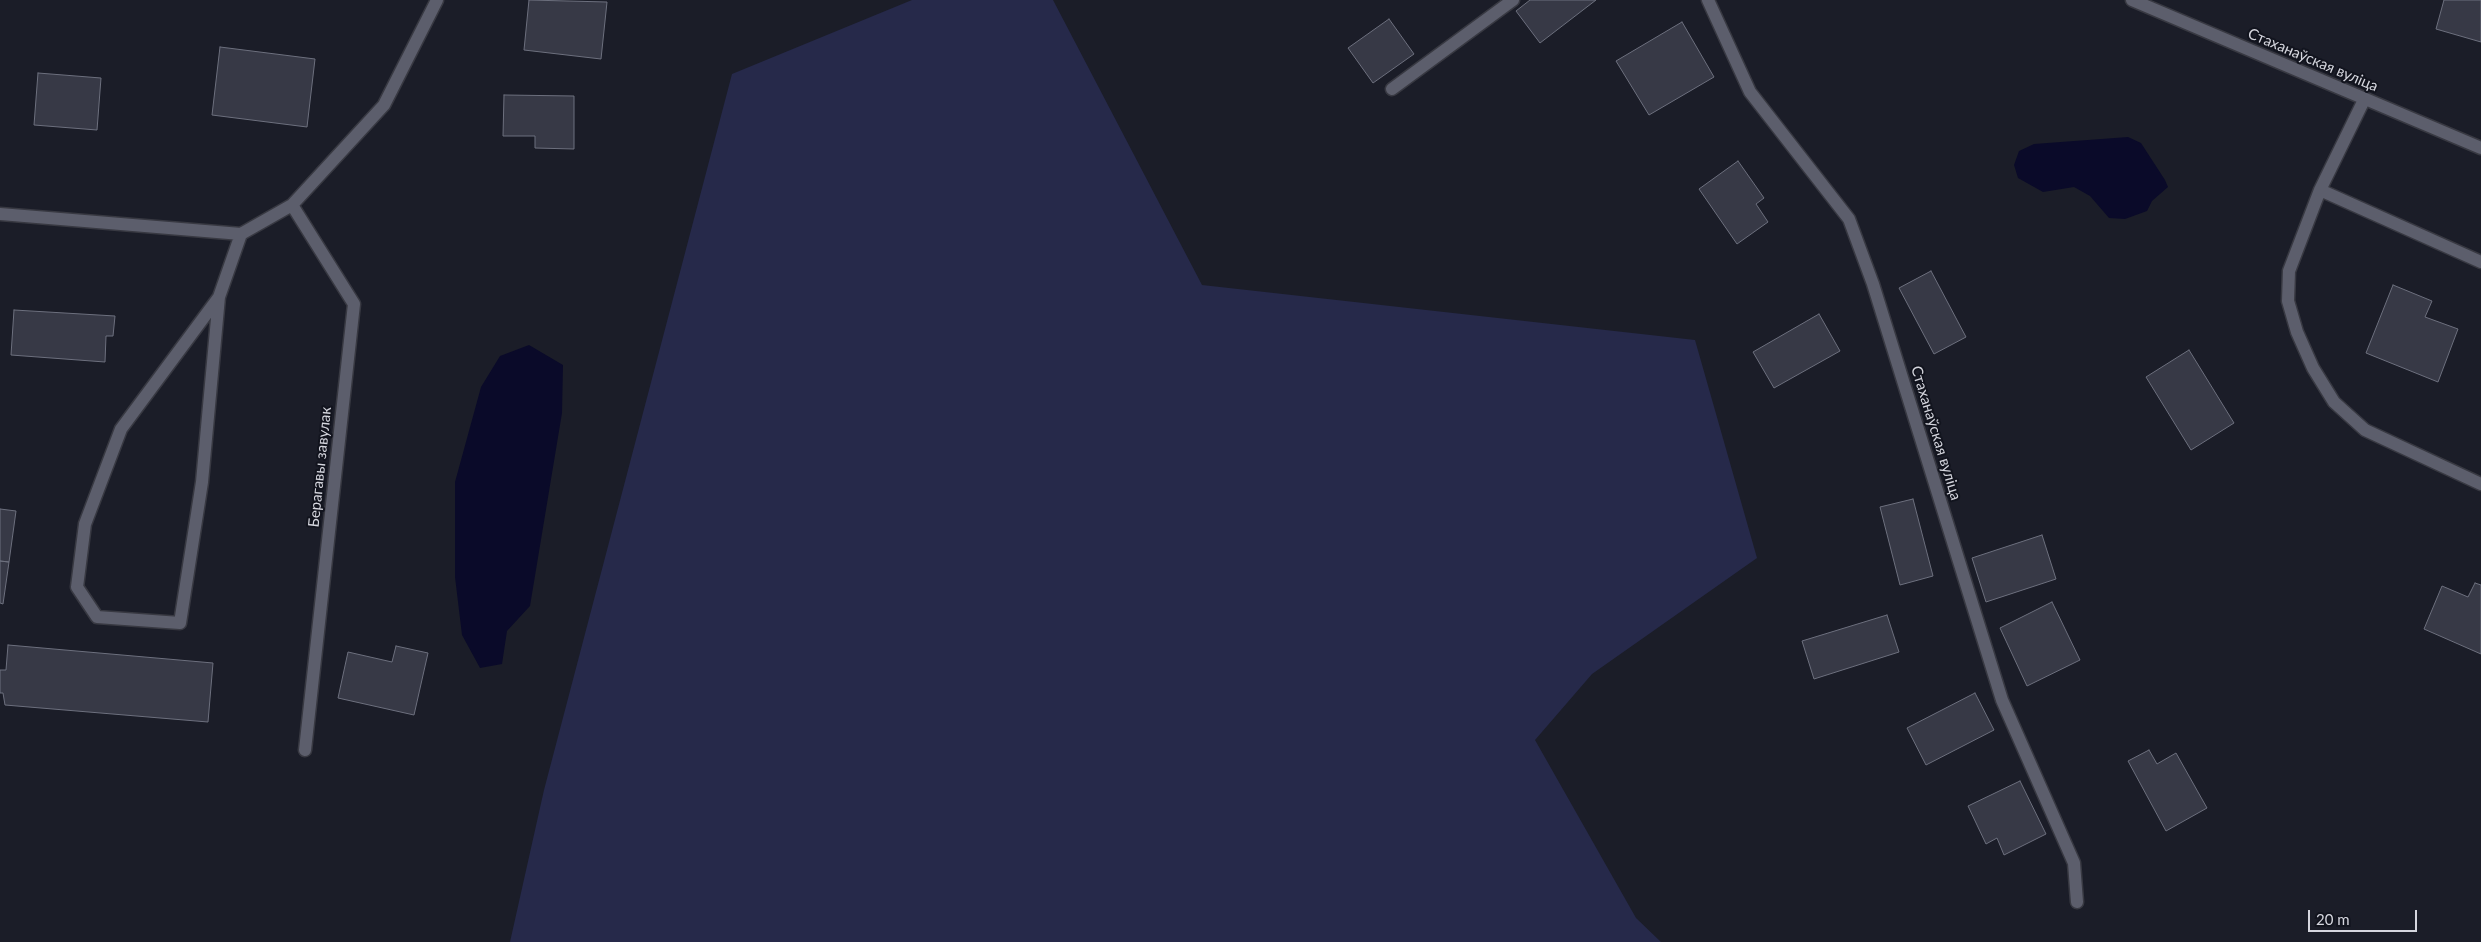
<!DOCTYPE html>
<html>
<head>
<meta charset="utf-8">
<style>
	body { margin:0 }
	#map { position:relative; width:2481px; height:942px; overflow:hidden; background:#1b1d28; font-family:Lato,sans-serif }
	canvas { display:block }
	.scale { position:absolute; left:2308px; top:910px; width:109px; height:22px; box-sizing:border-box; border:2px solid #d5d6de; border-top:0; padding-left:6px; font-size:15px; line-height:18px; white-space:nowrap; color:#d5d6de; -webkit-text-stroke:4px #12141e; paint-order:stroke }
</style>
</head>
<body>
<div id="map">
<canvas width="2481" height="942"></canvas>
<div class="scale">20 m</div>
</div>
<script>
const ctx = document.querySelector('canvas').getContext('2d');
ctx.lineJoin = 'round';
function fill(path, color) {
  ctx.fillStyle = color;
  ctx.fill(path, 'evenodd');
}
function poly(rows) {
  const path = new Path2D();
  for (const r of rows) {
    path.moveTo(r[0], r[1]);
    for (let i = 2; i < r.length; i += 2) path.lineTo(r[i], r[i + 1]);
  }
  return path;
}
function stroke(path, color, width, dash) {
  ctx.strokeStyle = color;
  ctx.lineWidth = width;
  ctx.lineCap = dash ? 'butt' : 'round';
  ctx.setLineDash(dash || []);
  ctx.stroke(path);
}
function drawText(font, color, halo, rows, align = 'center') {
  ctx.font = font + ' Lato,sans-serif';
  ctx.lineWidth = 4;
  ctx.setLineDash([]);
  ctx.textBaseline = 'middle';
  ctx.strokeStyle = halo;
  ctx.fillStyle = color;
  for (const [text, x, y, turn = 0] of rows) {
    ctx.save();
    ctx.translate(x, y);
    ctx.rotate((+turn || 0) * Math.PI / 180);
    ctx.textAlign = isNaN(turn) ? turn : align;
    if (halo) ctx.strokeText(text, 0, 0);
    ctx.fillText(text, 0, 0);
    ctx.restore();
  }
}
fill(poly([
	[912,0,1053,0,1202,285,1695,340,1757,558,1592,674,1535,740,1636,918,1661,942,510,942,544,790,732,74]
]), '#26294a');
fill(poly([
	[2128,137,2141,143,2165,180,2168,187,2152,201,2147,211,2125,219,2109,218,2090,196,2074,187,2043,192,2018,178,2014,165,2019,151,2034,144],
	[529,345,563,365,562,413,530,606,507,631,502,664,480,668,462,635,455,577,455,482,481,387,500,356]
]), '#0a0a29');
const building = poly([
	[529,0,607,2,601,59,524,50,529,0],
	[1530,0,1596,0,1540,43,1516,11,1530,0],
	[2444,0,2481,0,2481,42,2436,29,2444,0],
	[1389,19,1414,54,1373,83,1348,48,1389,19],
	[1682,22,1714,77,1649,115,1616,61,1682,22],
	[220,47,315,59,307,127,212,115,220,47],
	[38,73,101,78,97,130,34,125,38,73],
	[504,95,574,96,574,149,535,148,535,136,503,136,504,95],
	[1738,161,1764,198,1756,204,1768,222,1737,244,1699,189,1738,161],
	[1931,271,1966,337,1934,354,1899,288,1931,271],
	[2393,285,2432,301,2425,317,2458,329,2438,382,2366,353,2393,285],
	[14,310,115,316,113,336,106,336,105,362,11,355,14,310],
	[1819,314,1840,351,1774,388,1753,352,1819,314],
	[2189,350,2234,423,2191,450,2146,377,2189,350],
	[1913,499,1933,576,1900,585,1880,507,1913,499],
	[0,509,16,511,9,562,0,561,0,509],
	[2042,535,2056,579,1986,602,1972,558,2042,535],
	[0,561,9,562,3,604,0,603,0,561],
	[2475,583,2481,585,2481,654,2424,629,2442,586,2468,597,2475,583],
	[2052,602,2080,660,2027,686,2000,628,2052,602],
	[1887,615,1899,652,1814,679,1802,641,1887,615],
	[8,645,213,663,208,722,5,705,3,693,0,693,0,670,6,670,8,645],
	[396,646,428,653,414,715,338,698,348,652,392,662,396,646],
	[1975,693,1994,730,1926,765,1907,728,1975,693],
	[2149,750,2157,764,2176,753,2207,808,2166,831,2128,761,2149,750],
	[2020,781,2046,834,2004,855,1997,838,1986,844,1968,806,2020,781]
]);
fill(building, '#373946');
stroke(building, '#6d707e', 1);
const minor = poly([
	[1708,0,1750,92,1849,219,1873,284,2002,700,2074,863,2077,902],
	[2132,0,2481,148],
	[1392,89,1513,0],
	[2364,100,2320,190,2289,271,2288,301,2297,332,2313,368,2334,402,2365,430,2481,484],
	[2320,190,2481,262],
	[292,205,354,304,305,750],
	[0,214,241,234,292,205,384,105,437,0],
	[219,297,202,482,180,623,97,617,77,587,85,524,121,429,219,297,241,234]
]);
stroke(minor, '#383942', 15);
stroke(minor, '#5c5e6c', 12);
drawText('15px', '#d5d6de', '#12141e', [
	["Стаханаўская вуліца",2313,60,23],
	["Стаханаўская вуліца",1936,433,73],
	["Берагавы завулак",320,467,-84]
]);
</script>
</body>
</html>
